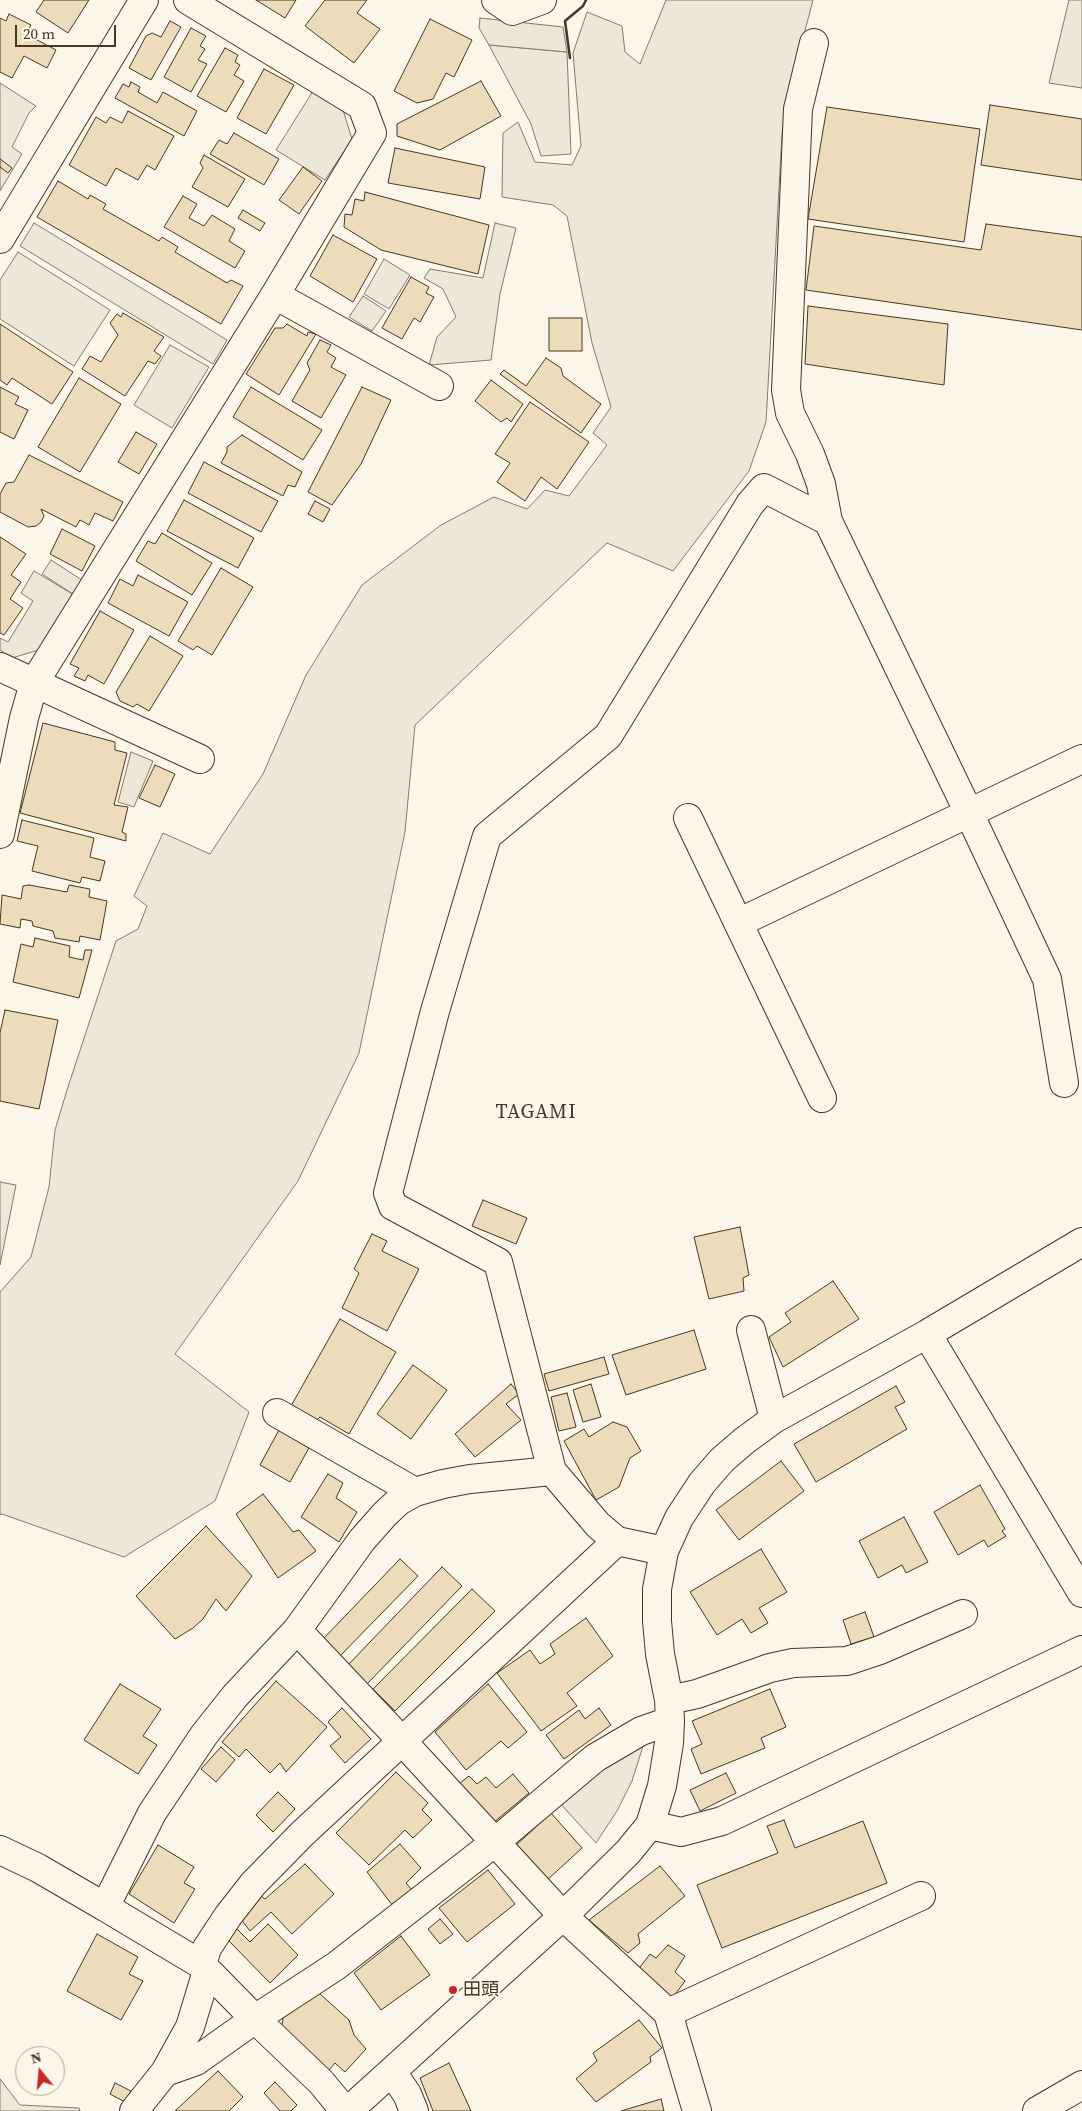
<!DOCTYPE html>
<html>
<head>
<meta charset="utf-8">
<style>
	body { margin:0 }
	#map { position:relative; width:1082px; height:2111px; overflow:hidden; background:#fbf6e9; font-family:"Source Serif 4",serif }
	canvas { display:block }
	.north { position:absolute; left:15px; top:2046px; width:50px; height:50px; box-sizing:border-box; background:#fbf6e9; border:1px solid #b4a999; border-radius:50%; rotate:343deg; font-size:14px; font-weight:700; line-height:20px; text-align:center; color:#4a3520 }
	.north::after { content:''; display:block; margin:auto; width:18px; height:22px; background:#c62828; clip-path:polygon(50% 0,100% 100%,50% 72%,0 100%) }
	.scale { position:absolute; left:15px; top:25px; width:101px; height:22px; box-sizing:border-box; border:2px solid #4a3520; border-top:0; padding-left:6px; font-size:15px; line-height:18px; white-space:nowrap; color:#4a3520; -webkit-text-stroke:4px #fbf6e9; paint-order:stroke }
</style>
</head>
<body>
<div id="map">
<canvas width="1082" height="2111"></canvas>
<div class="north">N</div>
<div class="scale">20 m</div>
</div>
<script>
const ctx = document.querySelector('canvas').getContext('2d');
ctx.lineJoin = 'round';
function fill(path, color) {
  ctx.fillStyle = color;
  ctx.fill(path, 'evenodd');
}
function poly(rows) {
  const path = new Path2D();
  for (const r of rows) {
    path.moveTo(r[0], r[1]);
    for (let i = 2; i < r.length; i += 2) path.lineTo(r[i], r[i + 1]);
  }
  return path;
}
function stroke(path, color, width, dash) {
  ctx.strokeStyle = color;
  ctx.lineWidth = width;
  ctx.lineCap = dash ? 'butt' : 'round';
  ctx.setLineDash(dash || []);
  ctx.stroke(path);
}
function drawText(font, color, halo, rows, align = 'center') {
  ctx.font = font + ' "Source Serif 4","Noto Sans JP",serif';
  ctx.lineWidth = 4;
  ctx.setLineDash([]);
  ctx.textBaseline = 'middle';
  ctx.strokeStyle = halo;
  ctx.fillStyle = color;
  for (const [text, x, y, turn = 0] of rows) {
    ctx.save();
    ctx.translate(x, y);
    ctx.rotate((+turn || 0) * Math.PI / 180);
    ctx.textAlign = isNaN(turn) ? turn : align;
    if (halo) ctx.strokeText(text, 0, 0);
    ctx.fillText(text, 0, 0);
    ctx.restore();
  }
}
const green = poly([
	[666,0,813,0,786,103,782,134,766,422,749,471,673,571,607,543,415,725,405,832,359,1053,298,1181,175,1354,249,1412,215,1501,124,1557,2,1514,0,1515,0,1292,31,1257,49,1187,55,1130,67,1090,116,941,138,929,147,906,134,896,163,833,210,854,263,774,306,675,362,585,441,525,494,497,527,509,545,490,569,496,607,445,593,433,611,407,592,343,567,216,553,205,502,197,503,133,518,122,535,162,572,165,581,146,573,53,587,12,622,26,625,52,640,64,666,0],
	[1069,0,1082,0,1082,88,1049,83,1069,0],
	[489,45,567,52,571,154,541,156,531,124,489,45],
	[0,83,36,106,29,113,12,147,22,154,0,191,0,83],
	[384,259,410,275,389,309,364,294,384,259],
	[170,345,209,367,172,428,134,405,170,345],
	[34,571,74,595,42,649,12,658,0,650,0,638,8,642,33,601,21,593,34,571],
	[131,752,153,761,134,807,118,802,131,752],
	[0,2079,20,2105,79,2108,80,2111,0,2111,0,2079]
]);
fill(green, '#ede6d9');
stroke(green, '#887966', 1);
const parking = poly([
	[480,18,563,27,567,52,489,45,479,28,480,18],
	[313,91,343,110,352,139,325,180,276,150,313,91],
	[34,223,227,340,213,364,20,246,34,223],
	[495,223,516,228,500,294,491,360,429,365,437,337,456,317,443,289,424,278,430,269,483,278,495,223],
	[18,252,110,310,74,366,0,319,0,280,18,252],
	[363,296,386,311,372,331,349,317,363,296],
	[51,560,82,580,73,594,42,574,51,560],
	[0,1182,16,1185,0,1265,0,1182],
	[644,1743,632,1781,617,1811,596,1843,558,1801,594,1772,644,1743]
]);
fill(parking, '#ede7d9');
stroke(parking, '#887966', 1);
const building = poly([
	[44,0,89,0,68,33,36,12,44,0],
	[256,0,296,0,285,18,256,0],
	[325,0,367,0,357,13,380,29,354,63,305,26,325,0],
	[9,14,31,25,26,34,56,50,47,68,24,56,12,78,0,72,0,18,6,21,9,14],
	[430,19,472,40,454,77,446,73,433,99,417,103,394,91,430,19],
	[170,21,181,27,151,80,129,68,146,36,152,33,161,37,170,21],
	[191,28,206,36,200,46,205,49,198,60,207,64,191,92,164,77,191,28],
	[225,48,238,55,235,62,240,65,234,75,244,81,226,112,197,96,225,48],
	[264,69,294,85,266,134,237,118,264,69],
	[481,81,501,116,440,150,397,136,397,124,481,81],
	[131,82,140,87,138,92,157,103,163,92,197,111,184,136,115,98,123,84,129,87,131,82],
	[990,105,1082,119,1082,180,981,165,990,105],
	[827,107,980,129,964,242,808,219,827,107],
	[128,111,174,136,155,170,147,165,138,180,116,168,106,186,69,165,96,117,106,123,110,117,122,123,128,111],
	[234,133,279,159,264,185,210,154,219,140,227,144,234,133],
	[395,148,485,167,480,199,388,183,395,148],
	[204,155,245,179,228,207,192,187,203,168,200,163,204,155],
	[0,159,12,168,8,173,0,167,0,159],
	[303,167,322,181,299,214,279,200,303,167],
	[58,181,88,199,90,195,106,204,103,209,159,241,162,237,178,247,175,252,227,283,231,280,243,286,221,324,37,217,58,181],
	[365,192,489,225,478,274,381,250,344,227,345,214,352,215,355,199,364,201,365,192],
	[183,196,197,204,189,218,204,226,212,215,235,229,229,241,245,251,235,268,164,227,183,196],
	[243,210,265,223,260,231,238,218,243,210],
	[986,224,1082,237,1082,330,806,290,814,226,981,250,986,224],
	[333,235,377,259,353,302,310,276,333,235],
	[411,277,429,287,426,293,434,297,420,322,414,318,402,339,382,328,411,277],
	[808,306,948,324,944,385,805,364,808,306],
	[123,313,164,337,154,351,161,356,155,364,148,361,125,396,82,369,90,356,101,362,118,335,110,323,117,314,121,317,123,313],
	[549,318,582,318,582,351,549,351,549,318],
	[0,324,73,372,52,404,12,378,7,385,0,380,0,324],
	[287,324,307,336,308,332,316,334,279,395,246,374,275,328,283,328,287,324],
	[320,340,331,345,327,352,336,358,331,367,346,375,321,418,292,401,310,370,307,363,320,340],
	[546,358,561,368,563,376,601,404,581,433,500,374,504,370,526,386,546,358],
	[79,378,121,404,80,472,38,447,79,378],
	[491,380,523,404,511,422,507,418,501,422,475,401,491,380],
	[0,387,19,397,15,404,28,410,14,439,0,432,0,387],
	[251,387,322,430,303,460,233,417,251,387],
	[362,387,391,400,361,464,332,505,308,492,362,387],
	[530,402,589,442,557,489,541,477,525,501,497,482,510,463,495,454,530,402],
	[136,432,157,444,139,474,118,462,136,432],
	[242,435,302,472,295,487,288,485,283,496,221,463,227,452,227,447,242,435],
	[29,455,123,502,113,521,95,513,89,525,80,520,76,527,41,509,44,516,41,522,36,526,28,527,0,512,0,494,6,483,14,482,29,455],
	[204,462,278,501,261,532,188,493,204,462],
	[184,500,254,538,238,568,167,531,184,500],
	[315,501,330,509,323,522,308,514,315,501],
	[62,529,95,546,82,571,50,554,62,529],
	[162,533,212,563,192,595,136,561,148,541,155,544,162,533],
	[0,537,26,554,11,575,21,582,10,599,23,608,4,635,0,633,0,537],
	[221,568,253,587,212,655,197,646,193,650,178,641,221,568],
	[138,575,188,602,169,636,108,603,120,579,133,586,138,575],
	[100,611,134,630,104,684,88,675,85,681,74,676,79,668,70,664,100,611],
	[150,636,183,656,149,711,137,704,133,707,120,701,116,692,150,636],
	[43,723,115,742,115,750,127,753,114,805,128,807,122,832,126,834,126,841,20,813,43,723],
	[155,765,175,774,160,807,139,798,155,765],
	[22,820,94,838,90,857,105,861,100,881,82,877,80,883,32,871,38,846,17,841,22,820],
	[29,885,67,892,69,885,90,889,89,897,107,901,100,940,80,936,79,942,55,938,53,931,33,926,32,921,21,919,20,928,0,924,2,895,21,899,23,886,29,885],
	[35,938,70,946,69,957,83,960,85,950,92,950,79,998,13,982,21,944,33,947,35,938],
	[5,1010,58,1020,39,1109,0,1101,0,1033,5,1010],
	[483,1200,527,1218,516,1244,472,1226,483,1200],
	[740,1227,749,1275,743,1278,744,1291,709,1299,694,1237,740,1227],
	[372,1234,387,1241,382,1251,419,1269,387,1331,342,1308,359,1273,354,1269,372,1234],
	[833,1281,859,1319,783,1367,769,1337,791,1322,785,1313,833,1281],
	[340,1319,396,1352,349,1434,320,1417,316,1421,291,1406,340,1319],
	[694,1330,706,1369,626,1395,612,1355,694,1330],
	[604,1357,609,1374,549,1391,544,1374,604,1357],
	[413,1365,447,1390,411,1439,377,1414,413,1365],
	[511,1384,519,1394,506,1404,521,1420,475,1457,455,1434,511,1384],
	[591,1384,601,1417,583,1422,573,1390,591,1384],
	[896,1386,905,1402,895,1407,907,1429,816,1482,794,1444,896,1386],
	[567,1393,576,1427,559,1431,551,1397,567,1393],
	[613,1422,627,1427,641,1451,630,1458,619,1487,596,1500,564,1441,584,1429,589,1437,613,1422],
	[279,1430,309,1448,290,1482,260,1465,279,1430],
	[781,1461,804,1491,739,1540,716,1510,781,1461],
	[328,1474,343,1483,336,1498,357,1512,339,1542,301,1517,328,1474],
	[980,1485,1005,1529,1002,1531,1006,1536,988,1547,984,1540,958,1555,934,1512,980,1485],
	[263,1494,293,1532,299,1530,316,1551,278,1578,236,1514,263,1494],
	[904,1517,928,1562,906,1573,902,1565,878,1578,859,1541,904,1517],
	[206,1526,252,1576,226,1611,216,1599,203,1619,193,1628,175,1639,136,1596,206,1526],
	[761,1549,787,1592,759,1608,768,1623,751,1633,742,1619,717,1635,690,1592,761,1549],
	[400,1559,418,1576,339,1657,322,1640,400,1559],
	[442,1567,462,1586,366,1685,347,1666,442,1567],
	[472,1589,495,1611,395,1711,373,1689,472,1589],
	[865,1612,874,1637,851,1644,843,1620,865,1612],
	[586,1618,613,1656,567,1693,577,1706,541,1731,497,1673,530,1650,540,1664,555,1654,550,1644,586,1618],
	[276,1681,327,1727,286,1772,280,1763,270,1773,246,1749,239,1757,222,1742,276,1681],
	[120,1684,161,1709,143,1736,157,1745,138,1774,84,1740,120,1684],
	[488,1684,527,1732,508,1748,501,1741,466,1770,435,1732,488,1684],
	[770,1689,786,1727,761,1738,765,1748,701,1774,691,1749,702,1744,692,1721,770,1689],
	[342,1708,371,1739,345,1763,330,1746,341,1737,328,1722,342,1708],
	[599,1708,611,1725,564,1759,546,1735,579,1710,585,1719,599,1708],
	[221,1747,235,1760,216,1782,201,1769,221,1747],
	[396,1772,428,1803,422,1810,432,1820,413,1838,405,1830,369,1865,336,1833,396,1772],
	[726,1773,736,1793,700,1811,690,1790,726,1773],
	[513,1774,529,1793,493,1823,460,1783,469,1776,477,1784,486,1777,496,1788,513,1774],
	[278,1792,295,1809,273,1832,256,1815,278,1792],
	[551,1813,582,1848,545,1882,514,1847,551,1813],
	[784,1820,795,1848,863,1821,887,1883,722,1948,697,1885,778,1853,767,1826,784,1820],
	[400,1844,421,1868,406,1883,412,1890,393,1906,367,1872,400,1844],
	[158,1845,194,1867,184,1883,195,1889,174,1923,129,1894,158,1845],
	[305,1864,334,1894,292,1934,271,1912,250,1931,240,1918,261,1896,265,1899,305,1864],
	[660,1866,685,1896,638,1934,640,1943,628,1953,589,1920,660,1866],
	[488,1870,515,1904,467,1942,439,1908,488,1870],
	[440,1919,453,1934,440,1944,428,1929,440,1919],
	[268,1924,298,1955,270,1983,227,1939,237,1929,250,1942,268,1924],
	[97,1934,138,1957,129,1974,143,1981,121,2020,67,1991,97,1934],
	[401,1936,430,1975,381,2010,354,1973,401,1936],
	[668,1945,685,1956,675,1972,685,1981,671,2000,637,1971,650,1954,656,1958,668,1945],
	[319,1993,349,2020,354,2035,366,2049,345,2072,335,2063,329,2070,282,2026,283,2018,319,1993],
	[639,2020,662,2048,650,2057,651,2062,596,2102,576,2079,597,2061,593,2053,639,2020],
	[449,2063,471,2111,433,2111,420,2078,449,2063],
	[218,2071,243,2097,229,2111,175,2111,218,2071],
	[275,2082,297,2105,291,2111,280,2111,264,2093,275,2082],
	[115,2083,131,2091,125,2102,110,2094,115,2083],
	[661,2099,664,2111,621,2111,661,2099]
]);
fill(building, '#ecdcbc');
stroke(building, '#4a3520', 1);
const minor = poly([
	[496,0,512,11,542,0],
	[814,43,798,109,786,390,790,413,810,454,821,484,828,521],
	[0,239,144,0],
	[275,295,439,386],
	[0,667,200,759],
	[688,818,822,1098],
	[0,834,24,718,34,683,275,295,372,133,362,106,188,0],
	[738,923,969,813,1047,979,1064,1083],
	[751,1330,774,1419],
	[927,1334,1082,1593],
	[277,1413,415,1492],
	[664,1551,617,1541,598,1525,552,1471,498,1262,393,1206,388,1193,435,1011,487,836,608,736,750,504,764,488,828,521,969,813,1082,759],
	[297,1630,402,1741,563,1916,668,2013,921,1896],
	[669,1700,697,1694,770,1668,793,1663,847,1661,880,1650,963,1614],
	[650,1825,681,1832,722,1821,1082,1650],
	[0,1850,38,1868,105,1907],
	[202,1965,207,1948,228,1916,253,1884,302,1834,617,1541],
	[668,2013,697,2111],
	[165,2072,196,2061,255,2019,336,1966,494,1843,595,1758,641,1731,670,1721],
	[392,2072,407,2094,414,2111],
	[134,2111,165,2072,190,2027,207,1971],
	[345,2111,321,2082,255,2019,202,1965,105,1907,152,1813,204,1735,235,1696,297,1630,362,1540,385,1514,399,1501,415,1492,443,1484,470,1479,552,1471],
	[348,2111,563,1916,628,1852,650,1825,662,1786,669,1743,670,1721,669,1700,660,1654,657,1621,657,1589,664,1551,679,1518,702,1483,722,1460,744,1441,774,1419,927,1334,1082,1242],
	[1037,2111,1082,2085]
]);
stroke(minor, '#4a3520', 30);
stroke(minor, '#fbf6e9', 28);
stroke(poly([
	[570,58,565,21,583,6,586,0]
]), '#4a3520', 2.5);
for (const [x, y, r, color] of [
	[453,1990,5,"#c62828"]
]) {
  const dot = new Path2D();
  dot.arc(x, y, r, 0, 2 * Math.PI);
  ctx.fillStyle = color;
  ctx.fill(dot);
  stroke(dot, '#fbf6e9', 2);
}
drawText('18px', '#4a3520', '#fbf6e9', [
	["田頭",463,1990]
], 'left');
ctx.letterSpacing = '1px';
drawText('20px', '#4a3520', '#fbf6e9', [
	["TAGAMI",536,1113]
]);
ctx.letterSpacing = '0px';
</script>
</body>
</html>
